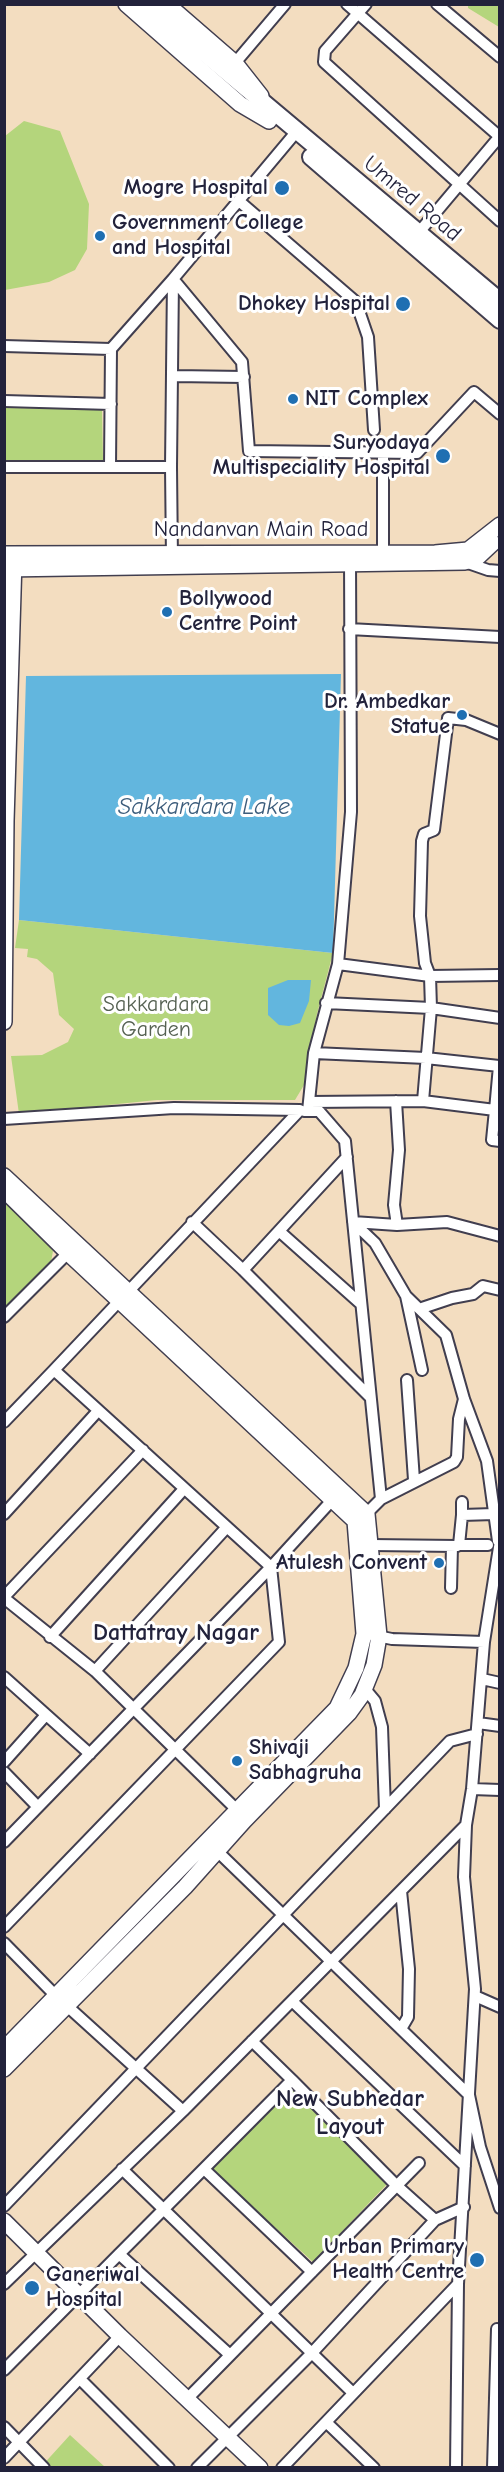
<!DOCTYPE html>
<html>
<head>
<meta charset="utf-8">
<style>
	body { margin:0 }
	#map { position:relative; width:504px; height:2472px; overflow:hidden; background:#f3ddc0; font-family:"Comic Neue",sans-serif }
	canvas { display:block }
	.frame { position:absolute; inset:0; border:6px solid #22223b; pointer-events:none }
</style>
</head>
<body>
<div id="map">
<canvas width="504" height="2472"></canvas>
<div class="frame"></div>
</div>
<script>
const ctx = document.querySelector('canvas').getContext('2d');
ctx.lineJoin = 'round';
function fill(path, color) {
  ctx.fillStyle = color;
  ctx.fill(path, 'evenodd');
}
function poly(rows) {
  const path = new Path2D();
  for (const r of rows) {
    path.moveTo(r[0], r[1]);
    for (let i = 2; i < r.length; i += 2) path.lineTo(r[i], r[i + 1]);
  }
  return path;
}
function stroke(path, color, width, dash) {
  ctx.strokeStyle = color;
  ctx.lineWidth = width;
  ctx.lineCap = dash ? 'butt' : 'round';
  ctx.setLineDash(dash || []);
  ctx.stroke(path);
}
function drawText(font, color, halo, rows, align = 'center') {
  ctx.font = font + ' "Comic Neue",sans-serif';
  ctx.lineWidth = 6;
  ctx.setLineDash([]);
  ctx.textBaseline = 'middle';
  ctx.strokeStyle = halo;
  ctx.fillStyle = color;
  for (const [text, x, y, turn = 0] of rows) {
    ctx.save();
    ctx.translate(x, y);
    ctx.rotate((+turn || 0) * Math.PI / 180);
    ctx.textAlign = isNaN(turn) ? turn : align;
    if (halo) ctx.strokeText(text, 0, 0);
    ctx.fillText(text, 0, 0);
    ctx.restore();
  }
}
fill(poly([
	[468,5,499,5,499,27,468,8],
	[24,121,60,131,89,204,87,249,75,270,49,282,5,290,5,136],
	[5,408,102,409,103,460,5,461],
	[19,920,333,953,317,1014,304,1085,295,1100,157,1100,19,1114,11,1056,42,1055,68,1042,74,1029,59,1015,53,973,37,959,27,957,28,949,15,948],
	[5,1202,44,1238,53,1251,51,1262,5,1312],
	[292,2088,388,2183,313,2262,212,2170],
	[70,2435,105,2467,40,2468]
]), '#b4d57c');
fill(poly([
	[341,674,333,953,19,920,26,676],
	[288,980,311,980,309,1001,300,1023,289,1026,279,1025,268,1015,268,988]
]), '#62b6de');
const street = poly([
	[347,4,500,137],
	[366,4,325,51,324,62,500,221],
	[437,4,500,57],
	[235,63,285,4],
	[239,201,356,302,368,337,374,430],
	[415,237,500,136],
	[4,346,111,349,173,279,242,362,249,451,417,453,474,392,500,414],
	[174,376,244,377],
	[4,401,111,404],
	[383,453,383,552],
	[4,467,171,467,173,279,297,131],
	[110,467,111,349],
	[171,467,172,560],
	[465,562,488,570,500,571],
	[349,629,500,637],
	[338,964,430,976,500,975],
	[326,1003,431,1008,500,1018],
	[314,1053,426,1058,499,1066,495,1110,423,1101],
	[396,1101,399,1150,394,1205,397,1225],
	[309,1102,423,1101,431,1008,430,976,425,963,420,916,422,841,424,834,434,830,448,718,466,720,500,734],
	[495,1110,492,1140,500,1141],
	[304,1111,319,1111,345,1141,381,1499,363,1517],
	[308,1111,314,1053,338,964,351,812,350,557],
	[4,1119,174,1108,300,1110,54,1370,271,1567,38,1807,4,1772],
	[347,1157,243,1270,370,1397],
	[192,1222,243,1270],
	[279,1231,361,1304],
	[406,1296,422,1370],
	[422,1308,452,1298,473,1294,483,1286,500,1290],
	[4,1317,68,1253],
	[407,1380,414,1480],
	[4,1422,54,1370],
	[381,1499,454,1462,457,1457,459,1419,464,1399],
	[4,1514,97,1412],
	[462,1515,462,1502],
	[498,1541,487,1461,464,1399,446,1335,406,1296,375,1243,353,1222,397,1225,447,1222,500,1236],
	[371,1545,457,1546,459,1545,462,1515,494,1514],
	[459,1545,488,1545],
	[451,1588,452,1546],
	[4,1597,143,1450],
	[4,1598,95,1671,236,1809],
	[372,1635,392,1639,484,1642,500,1541],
	[50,1637,183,1490],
	[95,1671,227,1527],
	[4,1677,90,1754],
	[482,1679,500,1683],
	[365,1689,375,1701,382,1727,385,1809],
	[478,1723,500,1726],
	[4,1762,46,1715],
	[472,1789,500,1790],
	[4,1842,38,1807],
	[213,1847,469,2095,480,2147,500,2208],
	[401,1891,409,1969,408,2017,401,2029],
	[4,1927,279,1642,271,1567,335,1497],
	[4,1943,55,1995,183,2111],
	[475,1996,500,2007],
	[292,2001,465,2166],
	[252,2041,292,2080],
	[122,2169,353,2393],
	[204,2169,312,2272],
	[4,2206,450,1741,477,1734],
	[119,2254,230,2355],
	[4,2284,183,2111,466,1825,472,1789,484,1642],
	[4,2370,292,2080,396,2185,435,2220,464,2207],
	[80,2379,169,2468],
	[188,2398,419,2163],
	[326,2422,374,2468],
	[4,2427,44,2468],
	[4,2458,120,2336],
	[197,2468,311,2354,435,2220],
	[282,2468,458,2284],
	[456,2468,458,2284,475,1989,464,1877,466,1825],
	[493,2468,497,2329]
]);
const secondary = poly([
	[126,4,240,104,269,121],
	[167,4,235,63,261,96],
	[4,554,435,553,468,550,500,525],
	[4,569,465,562,477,558,493,543],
	[4,1022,6,821,14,560],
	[4,1176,367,1514,379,1636,374,1665,362,1695,349,1713,244,1821,185,1887,4,2069],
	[4,1190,68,1253,355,1521,364,1634,356,1668,337,1708,4,2049],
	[4,2221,120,2336,260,2468]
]);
const primary = poly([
	[146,4,500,301],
	[311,157,500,320]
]);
stroke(street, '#413e4f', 14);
stroke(secondary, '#413e4f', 18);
stroke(primary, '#413e4f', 20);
stroke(street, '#fff', 10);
stroke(secondary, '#fff', 15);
stroke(primary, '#fff', 16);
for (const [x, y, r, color] of [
	[282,188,8,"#1f6fb2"],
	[100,236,6,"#1f6fb2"],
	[403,304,8,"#1f6fb2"],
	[293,399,6,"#1f6fb2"],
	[443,456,8,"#1f6fb2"],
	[167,612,6,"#1f6fb2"],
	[462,715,6,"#1f6fb2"],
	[439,1563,6,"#1f6fb2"],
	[237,1761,6,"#1f6fb2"],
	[477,2260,8,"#1f6fb2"],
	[32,2288,8,"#1f6fb2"]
]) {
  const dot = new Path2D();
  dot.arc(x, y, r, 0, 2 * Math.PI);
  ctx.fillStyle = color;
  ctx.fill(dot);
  stroke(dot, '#fff', 2);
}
drawText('bold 22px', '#22223b', '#fff', [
	["Mogre Hospital",268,188],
	["Government College",112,223,"left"],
	["and Hospital",112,248,"left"],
	["Dhokey Hospital",390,304],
	["NIT Complex",305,399,"left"],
	["Suryodaya",430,443],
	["Multispeciality Hospital",430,468],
	["Bollywood",179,599,"left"],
	["Centre Point",179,624,"left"],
	["Dr. Ambedkar",450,702],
	["Statue",450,727],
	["Atulesh Convent",427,1563],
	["Shivaji",249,1748,"left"],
	["Sabhagruha",249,1773,"left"],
	["Urban Primary",464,2247],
	["Health Centre",464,2272],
	["Ganeriwal",46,2275,"left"],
	["Hospital",46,2300,"left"]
], 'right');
drawText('22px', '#22223b', '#fff', [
	["Umred Road",412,199,40],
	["Nandanvan Main Road",261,530]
]);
drawText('22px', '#556152', '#fff', [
	["Sakkardara",156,1005],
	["Garden",156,1030]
]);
drawText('italic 24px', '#3c5d7c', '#fff', [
	["Sakkardara Lake",204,807]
]);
drawText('bold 24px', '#22223b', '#fff', [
	["Dattatray Nagar",176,1633],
	["New Subhedar",350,2099],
	["Layout",350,2127]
]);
</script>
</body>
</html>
